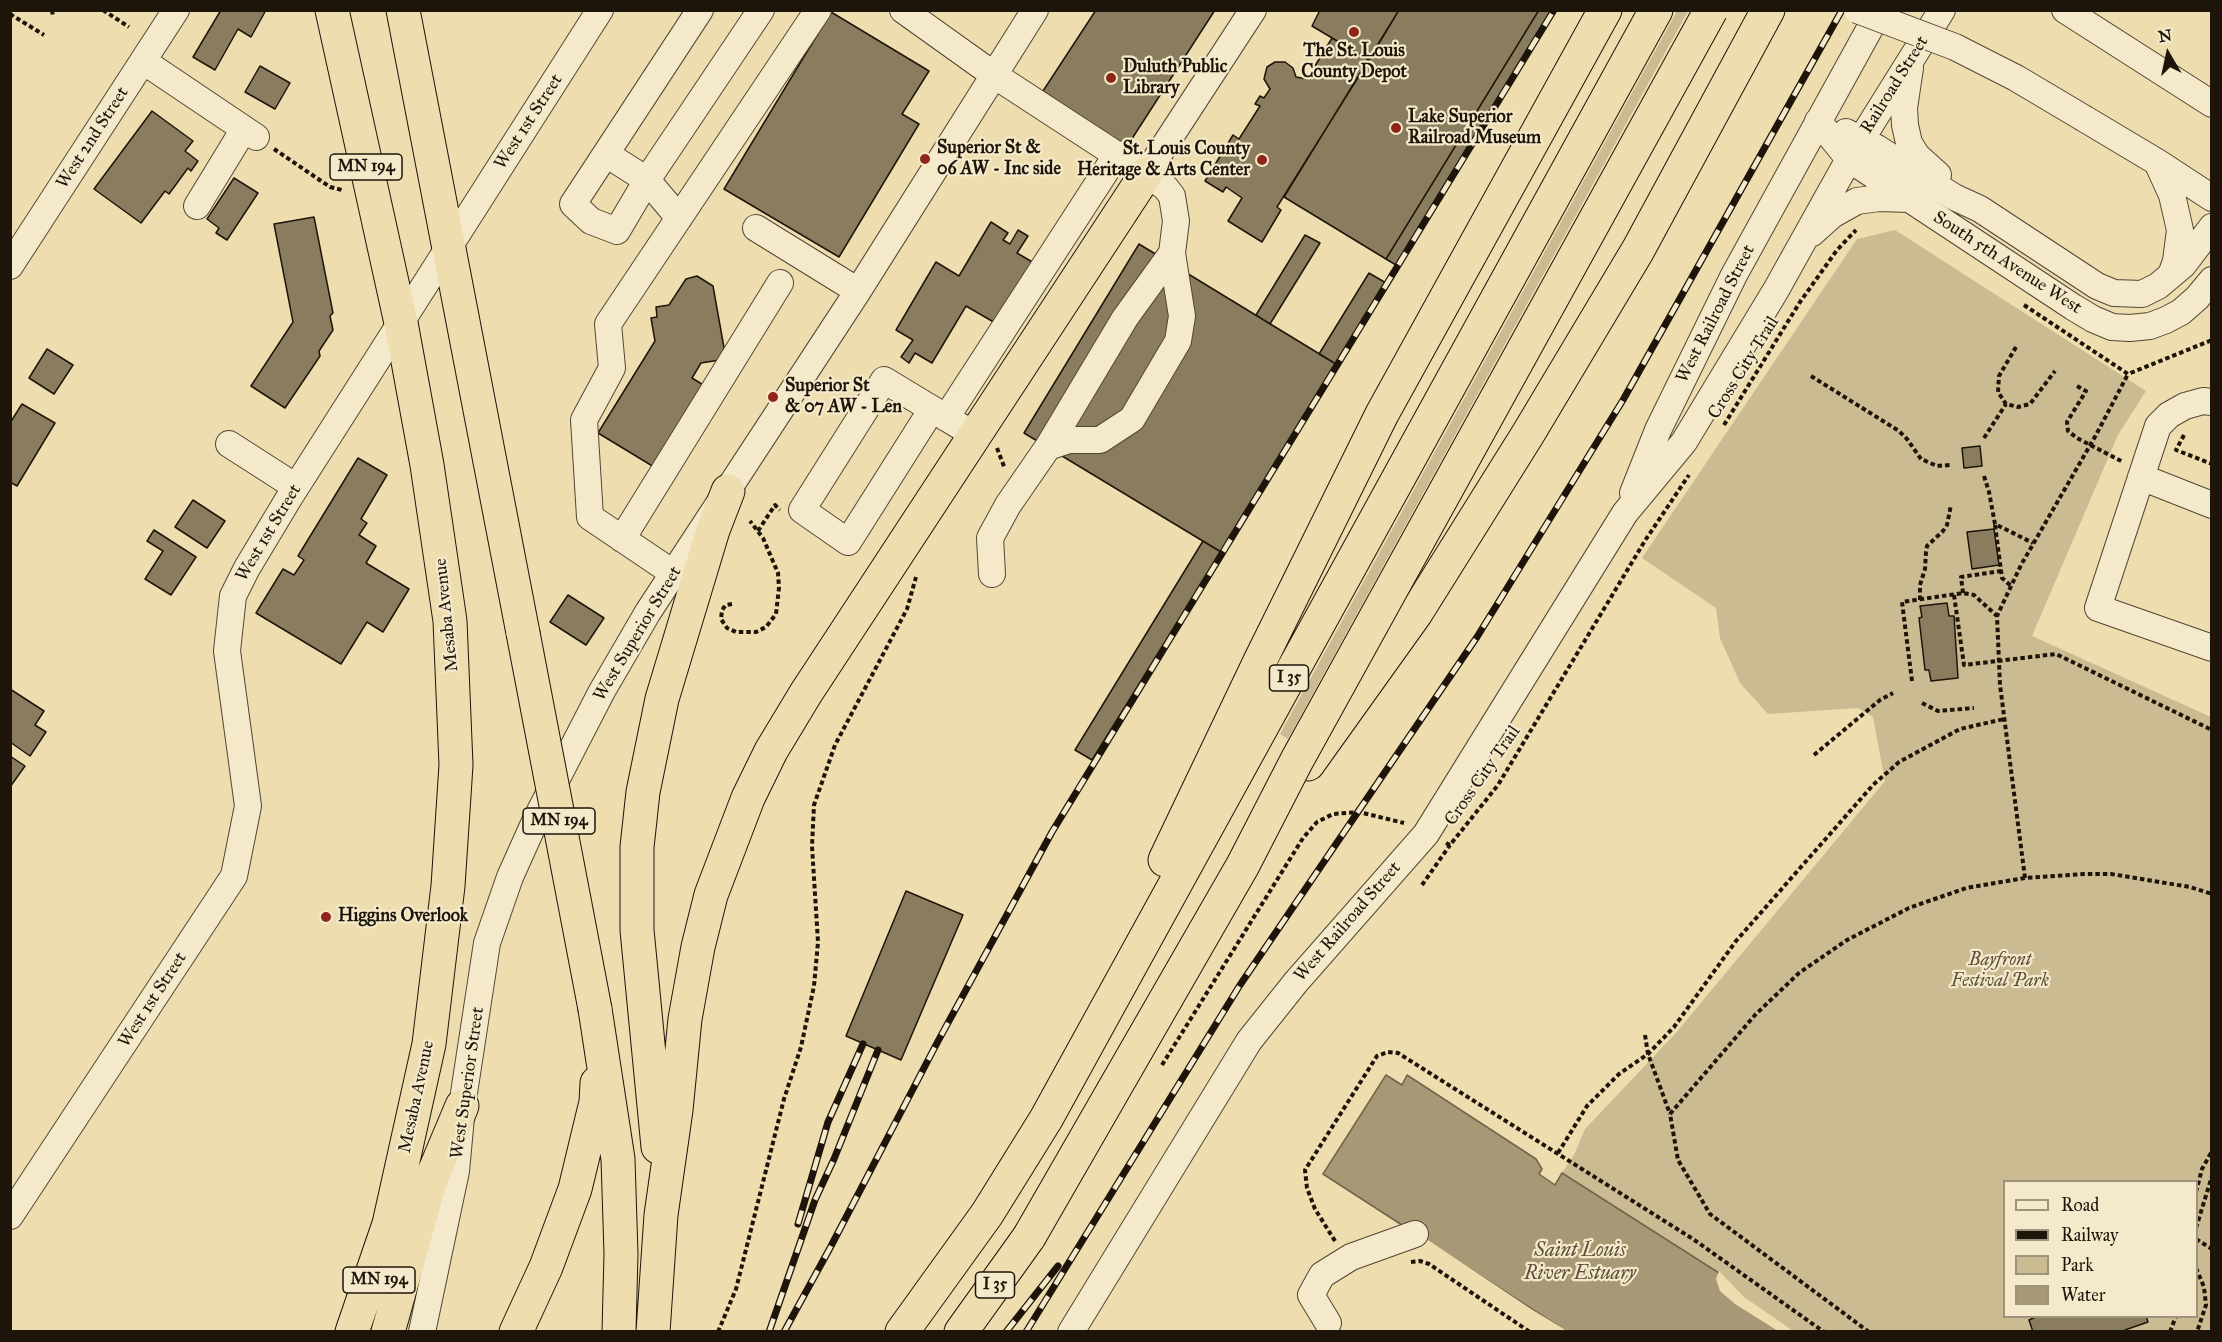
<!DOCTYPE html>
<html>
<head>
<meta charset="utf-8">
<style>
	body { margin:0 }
	#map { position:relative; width:2222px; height:1342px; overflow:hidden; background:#eeddae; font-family:"IM FELL Great Primer",serif }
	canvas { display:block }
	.frame { position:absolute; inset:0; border:12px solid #1e150a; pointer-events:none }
	.legend { position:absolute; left:2003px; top:1180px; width:195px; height:138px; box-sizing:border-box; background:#f4e9ca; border:2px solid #9e947d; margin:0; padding:8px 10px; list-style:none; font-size:18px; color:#1e150a }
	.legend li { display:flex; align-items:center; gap:12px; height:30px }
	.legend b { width:30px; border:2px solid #9e947d }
	.north { position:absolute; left:2138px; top:24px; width:60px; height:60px; -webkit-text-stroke:4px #f4e9ca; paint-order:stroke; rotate:351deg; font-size:16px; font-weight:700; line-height:24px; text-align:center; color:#1e150a }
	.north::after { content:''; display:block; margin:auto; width:21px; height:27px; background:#1e150a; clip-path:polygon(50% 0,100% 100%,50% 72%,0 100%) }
</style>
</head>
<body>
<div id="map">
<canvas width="2222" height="1342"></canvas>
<div class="frame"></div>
<ul class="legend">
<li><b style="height:8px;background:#f4e9ca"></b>Road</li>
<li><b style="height:8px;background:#1e150a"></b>Railway</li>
<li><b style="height:16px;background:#cbbb92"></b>Park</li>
<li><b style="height:16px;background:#a79976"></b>Water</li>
</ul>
<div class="north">N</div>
</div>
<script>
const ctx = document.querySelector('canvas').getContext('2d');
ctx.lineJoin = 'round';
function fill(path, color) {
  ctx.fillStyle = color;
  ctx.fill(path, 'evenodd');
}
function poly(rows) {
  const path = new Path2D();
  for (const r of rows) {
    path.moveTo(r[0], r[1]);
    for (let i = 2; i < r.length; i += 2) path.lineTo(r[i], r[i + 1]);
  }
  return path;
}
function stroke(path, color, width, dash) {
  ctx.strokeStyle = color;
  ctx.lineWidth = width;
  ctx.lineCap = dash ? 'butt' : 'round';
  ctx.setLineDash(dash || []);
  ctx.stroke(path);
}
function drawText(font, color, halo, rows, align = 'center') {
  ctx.font = font + ' "IM FELL Great Primer",serif';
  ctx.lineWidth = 4.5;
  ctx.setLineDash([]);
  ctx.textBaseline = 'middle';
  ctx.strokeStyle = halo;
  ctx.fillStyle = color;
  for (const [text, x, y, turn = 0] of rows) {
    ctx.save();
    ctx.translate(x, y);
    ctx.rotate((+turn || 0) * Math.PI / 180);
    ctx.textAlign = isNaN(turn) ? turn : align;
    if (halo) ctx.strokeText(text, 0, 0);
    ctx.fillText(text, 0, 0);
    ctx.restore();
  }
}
fill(poly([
	[1677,11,1688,11,1288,739,1280,734],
	[1895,230,2146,391,2118,435,2032,636,2211,717,2211,1331,1792,1331,1742,1300,1718,1273,1562,1173,1574,1155,1585,1129,1675,1034,1885,781,1873,717,1858,708,1768,714,1740,683,1720,638,1716,608,1642,558,1857,239],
	[2004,1182,2196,1182,2196,1316,2004,1316]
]), '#cbbb92');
const water = poly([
	[1386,1075,1402,1085,1407,1075,1536,1159,1542,1169,1539,1174,1555,1185,1562,1173,1719,1273,1742,1300,1792,1331,1566,1331,1323,1174,1386,1075]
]);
fill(water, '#a79976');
stroke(water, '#70644b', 1.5);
fill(poly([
	[1422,1236,1531,1309,1569,1332,1560,1332,1417,1239],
	[1719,1271,1744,1297,1795,1332,1778,1331,1735,1304,1720,1291,1716,1279]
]), '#eeddae');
const building = poly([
	[221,10,266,10,251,37,238,29,215,70,193,57,221,10],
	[1096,10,1215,10,1126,148,1043,91,1096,10],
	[1320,10,1399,10,1369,60,1312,26,1320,10],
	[1399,10,1539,10,1386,259,1284,197,1399,10],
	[1539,10,1552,10,1396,265,1386,259,1539,10],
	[831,12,929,71,902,114,919,124,839,257,724,189,831,12],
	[1332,38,1369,60,1277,207,1281,210,1262,242,1228,221,1242,198,1226,187,1223,192,1205,181,1233,135,1239,139,1260,106,1255,104,1260,96,1264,98,1270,89,1264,79,1267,67,1275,62,1285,62,1293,68,1296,77,1307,79,1332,38],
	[260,66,290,83,275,109,245,92,260,66],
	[152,111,193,141,185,151,198,161,191,171,188,168,169,194,165,191,141,223,94,189,152,111],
	[234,178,258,193,227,240,216,233,219,228,207,219,234,178],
	[314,217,333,313,330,316,333,330,319,351,320,356,285,408,251,386,293,322,274,224,314,217],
	[991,222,1008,233,1003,240,1010,244,1018,230,1028,236,1017,253,1034,263,997,324,966,306,932,363,915,353,909,363,901,357,913,340,896,330,936,262,959,276,991,222],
	[1305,235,1320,243,1270,324,1256,315,1305,235],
	[1139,244,1336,364,1221,552,1024,433,1139,244],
	[1369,273,1386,283,1336,364,1319,354,1369,273],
	[697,276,713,286,726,359,701,363,692,378,710,389,659,470,598,433,655,341,651,318,657,317,656,307,669,305,686,279,697,276],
	[47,349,73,365,54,394,29,378,47,349],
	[22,404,55,423,17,486,10,482,10,423,22,404],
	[1980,446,1982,466,1964,468,1962,448,1980,446],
	[358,458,387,475,361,519,367,523,359,535,376,546,366,563,409,589,383,632,367,622,341,664,256,613,283,569,294,575,304,560,298,556,358,458],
	[193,500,225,521,207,548,175,527,193,500],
	[1994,529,1999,565,1972,569,1967,532,1994,529],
	[154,530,196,557,171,595,145,579,163,551,147,541,154,530],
	[1203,541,1221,552,1092,760,1075,750,1203,541],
	[568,595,604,618,586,645,550,622,568,595],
	[1947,603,1949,616,1954,616,1958,678,1931,681,1929,670,1925,670,1919,618,1922,617,1920,606,1947,603],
	[10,689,44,711,35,725,46,732,30,756,10,742,10,689],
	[10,756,25,766,10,787,10,756],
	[906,891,963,915,901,1060,846,1036,906,891],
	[2038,1316,2146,1316,2148,1322,2125,1330,2126,1332,2033,1332,2029,1320,2038,1316]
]);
fill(building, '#8a7d5f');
stroke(building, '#1e150a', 1.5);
const minor = poly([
	[700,10,573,204,591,221,617,231,647,180,761,10],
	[903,10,994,75,1146,174,1165,187,1172,196,1176,221,1172,253,1182,316,1178,341,1132,419,1100,440,1069,440,1048,447],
	[2065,10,2212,104],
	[143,61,256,137],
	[1910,68,1904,108,1905,125,1909,143,1917,156,1938,175],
	[2085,119,2157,162,2212,198],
	[1818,121,1849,159,2073,307,2093,319,2112,327,2130,328,2150,326,2166,320,2181,312,2197,298,2212,280],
	[1846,132,1877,148,1954,197,1980,209,2097,286,2114,293,2142,294,2158,286,2183,265,2212,227],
	[606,154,647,180,679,218],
	[2157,162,2172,195,2180,230,2176,261,2171,275],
	[1146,174,1253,10],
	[197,206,244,129],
	[756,228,858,291],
	[1812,233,1832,215,1857,201,1879,198,1910,199],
	[10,266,176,10],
	[2212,402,2203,401,2185,406,2169,415,2158,426,2098,608,2212,648],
	[932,409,848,542,802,510,884,380,932,409,958,425,974,434],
	[946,418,1117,154],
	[229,444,296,487],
	[2141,477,2212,505],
	[1633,493,1658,430,1734,275,1880,10],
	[622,539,780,283],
	[673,573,590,517,584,420,612,368,608,324,818,10],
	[992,574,990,538,1008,505,1048,447,1125,318,1172,253],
	[10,1216,234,876,248,806,227,651,233,596,247,568,289,498,600,10],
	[1328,1323,1311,1295,1322,1275,1351,1257,1415,1234],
	[422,1332,456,1171,462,1106,487,943,510,877,536,819,602,691,648,612,858,291,1035,10],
	[1071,1332,1249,1041,1296,982,1426,834,1625,513,1684,442,1776,290,1849,159,1942,10]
]);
const highway = poly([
	[332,10,401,323,427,465,450,621,456,765,448,886,429,1044,389,1224,352,1332],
	[403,10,523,633],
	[1308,764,1416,613,1528,434,1638,250,1768,10],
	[1165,860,1260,661,1382,414,1605,10],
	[595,1009,618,1159,621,1254,619,1332],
	[658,1147,637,930,637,847,643,792,662,699,713,530,728,491],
	[388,1332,430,1182,462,1106],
	[516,1332,546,1267,575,1189,596,1102,597,1083],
	[653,1332,661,1215,676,1110,685,1019,698,947,711,895,748,798,771,751,806,693,1146,174],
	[902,1332,987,1214,1046,1119,1656,10],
	[961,1332,1029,1237]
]);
stroke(minor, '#524733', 28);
stroke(highway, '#1e150a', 35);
stroke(poly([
	[52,10,53,17],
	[103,10,129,27],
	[10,14,44,35],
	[274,149,330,187,342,190],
	[2024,305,2128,374,2212,340],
	[2016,347,1999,376,1998,392,2006,404,2018,407,2030,404,2055,371],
	[1811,376,1899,431,1907,439,1921,459,1937,466,1950,465],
	[2077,386,2086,391,2067,422,2068,431,2077,438,2123,462],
	[1724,425,1800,302,1837,250,1856,230],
	[2184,435,2176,450,2212,464],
	[1984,438,2006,404],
	[997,448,1005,469],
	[1984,476,1989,492,1995,524,2033,543],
	[1995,525,2002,578,2011,586],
	[758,531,775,505,780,510],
	[1963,593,1961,577,2001,571],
	[1954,595,1964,665,2056,654,2212,730],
	[1920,600,1920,585,1925,569,1926,552,1927,546,1943,531,1947,525,1951,505],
	[732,604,726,605,722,610,721,619,727,628,736,632,756,632,766,627,776,614,779,588,778,573,763,538,750,521],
	[1912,681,1902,602,1963,593,1974,595,1997,616],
	[1922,703,1938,711,1974,708],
	[1814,755,1880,700,1893,693],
	[1446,843,1450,845,1498,785,1646,539,1689,475],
	[2025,878,2000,685,1997,616,2021,565,2096,435,2128,374],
	[1422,885,1450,845],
	[1645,1035,1648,1054,1670,1114],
	[1162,1065,1303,838,1317,822,1333,814,1359,812,1404,823],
	[1558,1153,1587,1106,1619,1074,1648,1054,1674,1027,1736,941,1873,785,1899,762,1960,729,2004,719],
	[2196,1192,2202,1169,2212,1151],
	[2196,1228,2212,1176],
	[2196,1239,2212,1249],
	[1335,1241,1315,1209,1307,1188,1305,1170,1377,1056,1388,1052,1398,1053,1693,1239,1824,1332],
	[1411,1262,1420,1261,1429,1264,1530,1332],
	[2196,1268,2204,1287,2206,1305,2197,1332],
	[718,1332,736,1289,784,1099,801,1047,814,986,818,942,812,846,814,805,835,745,907,609,916,577],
	[1869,1332,1710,1214,1678,1160,1670,1114,1755,1015,1799,973,1847,940,1909,908,1966,888,2025,878,2084,874,2111,874,2190,887,2212,894],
	[2170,1332,2176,1316]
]), '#1e150a', 4, [4.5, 3]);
stroke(minor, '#f4e9ca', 26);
stroke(highway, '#eeddae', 33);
const rail = poly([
	[798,1224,828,1122,863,1044],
	[769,1332,815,1200,834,1159,878,1050],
	[784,1332,830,1248,937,1043,1052,832,1554,10],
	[1006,1332,1058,1266],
	[1026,1332,1240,985,1477,637,1623,400,1842,10]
]);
stroke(rail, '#1e150a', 7);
stroke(rail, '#f4e9ca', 4.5, [14]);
const minorBridge = poly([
	[1857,10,1955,47,2016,78,2085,119]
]);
const highwayBridge = poly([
	[523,633,595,1009],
	[1029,1237,1243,865,1297,760,1711,10]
]);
stroke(minorBridge, '#524733', 28, []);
stroke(highwayBridge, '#1e150a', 35, []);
stroke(minorBridge, '#f4e9ca', 26);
stroke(highwayBridge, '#eeddae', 33);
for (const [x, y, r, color] of [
	[1354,32,6,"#8f2418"],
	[1111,78,6,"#8f2418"],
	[1396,128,6,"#8f2418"],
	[925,159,6,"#8f2418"],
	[1262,160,6,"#8f2418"],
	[773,397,6,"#8f2418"],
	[326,917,6,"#8f2418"]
]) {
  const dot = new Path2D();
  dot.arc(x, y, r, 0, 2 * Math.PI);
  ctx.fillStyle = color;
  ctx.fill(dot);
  stroke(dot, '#f4e9ca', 2);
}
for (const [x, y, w] of [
	[366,167,72],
	[1289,678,39],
	[559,821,72],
	[379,1280,72],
	[995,1285,39]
]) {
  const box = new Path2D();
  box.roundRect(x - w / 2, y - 13, w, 26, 4.5);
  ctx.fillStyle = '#f4e9ca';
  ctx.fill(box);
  stroke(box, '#1e150a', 1.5);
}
drawText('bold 16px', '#1e150a', null, [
	["MN 194",366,167],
	["I 35",1289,678],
	["MN 194",559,821],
	["MN 194",379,1280],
	["I 35",995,1285]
]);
drawText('bold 18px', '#1e150a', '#f4e9ca', [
	["The St. Louis",1354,52,"center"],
	["County Depot",1354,73,"center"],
	["Duluth Public",1123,68],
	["Library",1123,89],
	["Lake Superior",1408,118],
	["Railroad Museum",1408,139],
	["Superior St &",937,149],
	["06 AW - Inc side",937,170],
	["St. Louis County",1250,150,"right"],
	["Heritage & Arts Center",1250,171,"right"],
	["Superior St",785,387],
	["& 07 AW - Len",785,408],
	["Higgins Overlook",338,917]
], 'left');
drawText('18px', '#1e150a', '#f4e9ca', [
	["Railroad Street",1895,85,-58],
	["West 1st Street",529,122,-57],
	["West 2nd Street",93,138,-57],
	["South 5th Avenue West",2007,263,33],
	["West Railroad Street",1716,314,-63],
	["Cross City Trail",1744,368,-58],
	["West 1st Street",269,533,-59],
	["Mesaba Avenue",447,615,-96],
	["West Superior Street",638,634,-59],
	["Cross City Trail",1483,776,-55],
	["West Railroad Street",1348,922,-49],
	["West 1st Street",153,1000,-57],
	["West Superior Street",468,1083,-82],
	["Mesaba Avenue",417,1097,-78]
]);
drawText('italic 18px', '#5b4f3a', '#f4e9ca', [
	["Bayfront",2000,961],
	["Festival Park",2000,982]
]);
drawText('italic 20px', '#5c503b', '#f4e9ca', [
	["Saint Louis",1580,1251],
	["River Estuary",1580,1274]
]);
</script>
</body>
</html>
